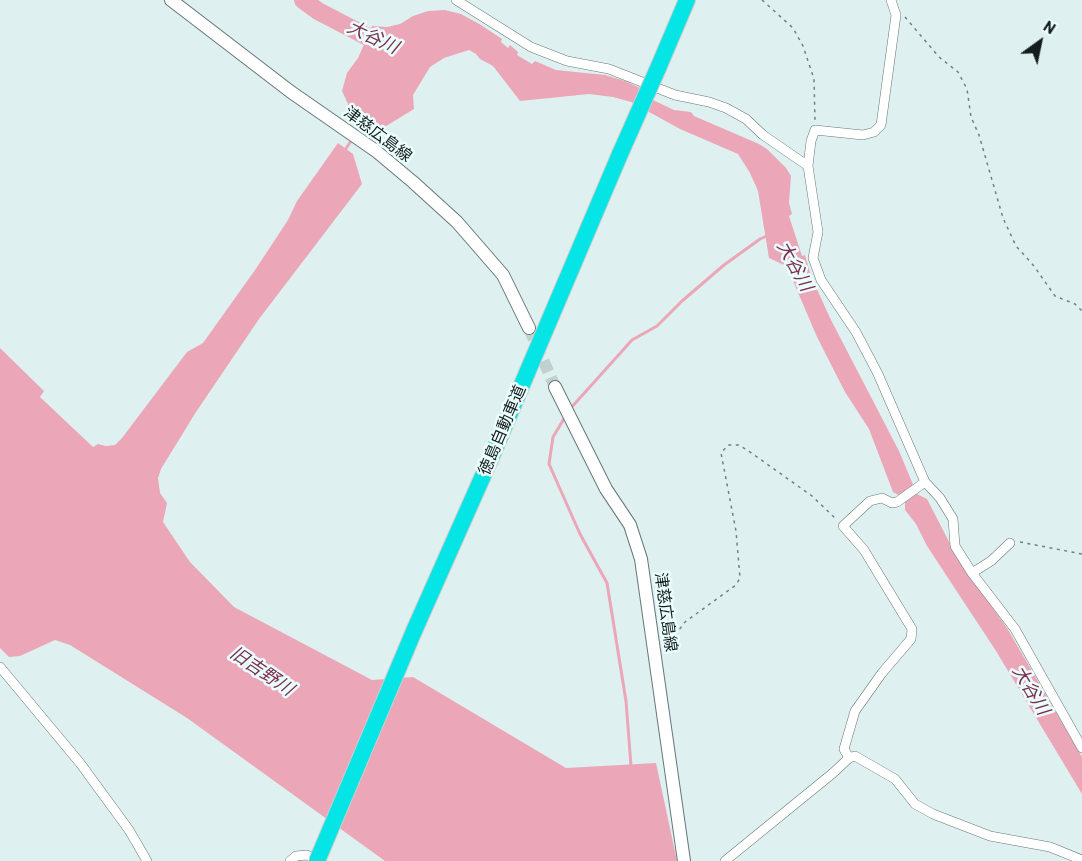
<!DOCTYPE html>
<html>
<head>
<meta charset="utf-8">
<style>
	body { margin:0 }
	#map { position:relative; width:1082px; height:861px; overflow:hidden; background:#def1f0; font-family:Barlow,sans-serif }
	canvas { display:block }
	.north { position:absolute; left:1010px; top:12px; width:60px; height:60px; -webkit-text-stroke:4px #ebfefe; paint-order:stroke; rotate:33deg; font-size:16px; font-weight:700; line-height:24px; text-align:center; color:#151c1c }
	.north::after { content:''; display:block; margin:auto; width:21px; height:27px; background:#151c1c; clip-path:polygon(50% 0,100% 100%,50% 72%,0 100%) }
</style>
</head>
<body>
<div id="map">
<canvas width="1082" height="861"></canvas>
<div class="north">N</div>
</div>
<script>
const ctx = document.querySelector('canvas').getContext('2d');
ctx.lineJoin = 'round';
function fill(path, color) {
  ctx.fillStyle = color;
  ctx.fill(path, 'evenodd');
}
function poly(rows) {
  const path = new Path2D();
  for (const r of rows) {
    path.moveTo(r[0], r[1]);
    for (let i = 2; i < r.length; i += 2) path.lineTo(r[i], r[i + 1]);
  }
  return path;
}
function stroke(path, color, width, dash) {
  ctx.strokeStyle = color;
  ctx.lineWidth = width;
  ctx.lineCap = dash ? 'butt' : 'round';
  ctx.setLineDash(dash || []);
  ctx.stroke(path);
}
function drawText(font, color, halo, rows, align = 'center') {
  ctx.font = font + ' Barlow,"Noto Sans JP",sans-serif';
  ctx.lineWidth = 5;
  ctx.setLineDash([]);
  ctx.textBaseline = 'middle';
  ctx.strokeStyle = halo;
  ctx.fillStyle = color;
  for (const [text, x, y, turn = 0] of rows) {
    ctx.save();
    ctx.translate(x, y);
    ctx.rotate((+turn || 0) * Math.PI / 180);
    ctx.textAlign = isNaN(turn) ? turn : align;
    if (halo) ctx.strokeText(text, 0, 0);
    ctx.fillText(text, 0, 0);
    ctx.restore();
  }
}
fill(poly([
	[445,10,461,14,481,25,502,39,501,42,508,48,510,45,518,52,517,55,532,64,535,61,556,70,605,75,625,81,640,88,638,92,655,101,674,110,691,112,694,116,759,144,767,149,786,168,791,176,789,203,792,214,789,216,802,256,805,255,811,276,830,318,899,451,917,494,927,499,959,561,1007,628,1082,757,1082,794,996,651,927,546,916,524,905,510,905,503,900,496,893,492,869,429,845,392,817,337,791,276,784,265,769,258,758,191,750,173,738,154,680,129,631,102,613,97,589,94,520,101,493,66,480,59,476,54,469,50,444,58,430,67,413,95,414,109,378,131,352,113,342,91,347,73,358,58,372,26,387,27,400,24,413,16,428,11],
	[338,143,353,154,362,184,259,319,196,412,161,469,158,478,160,493,167,503,163,522,190,562,234,607,372,680,413,677,566,768,656,763,677,861,385,861,187,718,70,645,55,640,20,656,9,657,0,648,0,348,44,391,40,397,93,447,98,444,106,446,115,445,122,438,187,352,203,343,255,270,288,220,297,201]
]), '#eba7b8');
stroke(poly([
	[357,133,366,118],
	[345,150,353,138],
	[570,409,632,340,657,326,682,301,724,265,760,239,769,235],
	[565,417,553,437,549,464,580,534,607,583,626,701,631,766]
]), '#eba7b8', 3);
stroke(poly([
	[303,0,318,11,387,47]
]), '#eba7b8', 18);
stroke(poly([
	[529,328,555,387]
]), '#c0d1d0', 12, [12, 6]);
const minor = poly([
	[456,0,531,47,567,61,609,69,675,95,709,102,726,108,746,119,763,135,808,166],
	[891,0,896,15,881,125,874,132,863,135,815,130,811,141,808,166,818,232,813,258,821,280,856,332,878,374,925,482,940,498,953,519,955,546,972,573,1015,629,1082,748],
	[972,573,991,561,1010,543],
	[0,667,80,763,129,830,147,861],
	[849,758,844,749,855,711,882,673,911,639,912,629,864,550,843,526,870,501,882,498,892,503,897,502,925,482],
	[290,861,296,856,307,855,318,861],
	[725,861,833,773,849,758,855,756,895,779,915,804,933,814,990,836,1050,847,1082,860]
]);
const secondary = poly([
	[171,0,291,92,376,151,413,182,457,222,503,275,529,328],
	[555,387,606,489,630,525,641,559,684,861]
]);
const motorway = poly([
	[659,66,687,0],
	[414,631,490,460,620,154]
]);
stroke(minor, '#677777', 10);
stroke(secondary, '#677777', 14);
stroke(motorway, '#cccdcd', 18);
stroke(poly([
	[762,0,793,28,803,46,814,79,815,122],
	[905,17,939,57,958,72,967,89,971,117,979,135,1003,218,1016,246,1034,266,1055,296,1075,304,1082,311],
	[1020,542,1082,554],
	[666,647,685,622,736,585,740,578,736,531,721,453,728,445,739,445,750,452,812,496,836,519]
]), '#727f7e', 1.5, [3, 4.5]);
stroke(minor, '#fff', 9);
stroke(secondary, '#fff', 12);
stroke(motorway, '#06e5e6', 16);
const motorwayBridge = poly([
	[620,154,659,66],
	[317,861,414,631]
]);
stroke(motorwayBridge, '#cccdcd', 18, []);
stroke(motorwayBridge, '#06e5e6', 16);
drawText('16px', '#151c1c', '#ebfefe', [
	["津慈広島線",378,134,37],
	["徳島自動車道",502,430,-67],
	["津慈広島線",666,612,82]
]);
drawText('italic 18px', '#7e2f49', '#ebfefe', [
	["大谷川",373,37,25],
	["大谷川",795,266,61],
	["旧吉野川",262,671,34],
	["大谷川",1031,690,59]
]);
</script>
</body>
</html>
